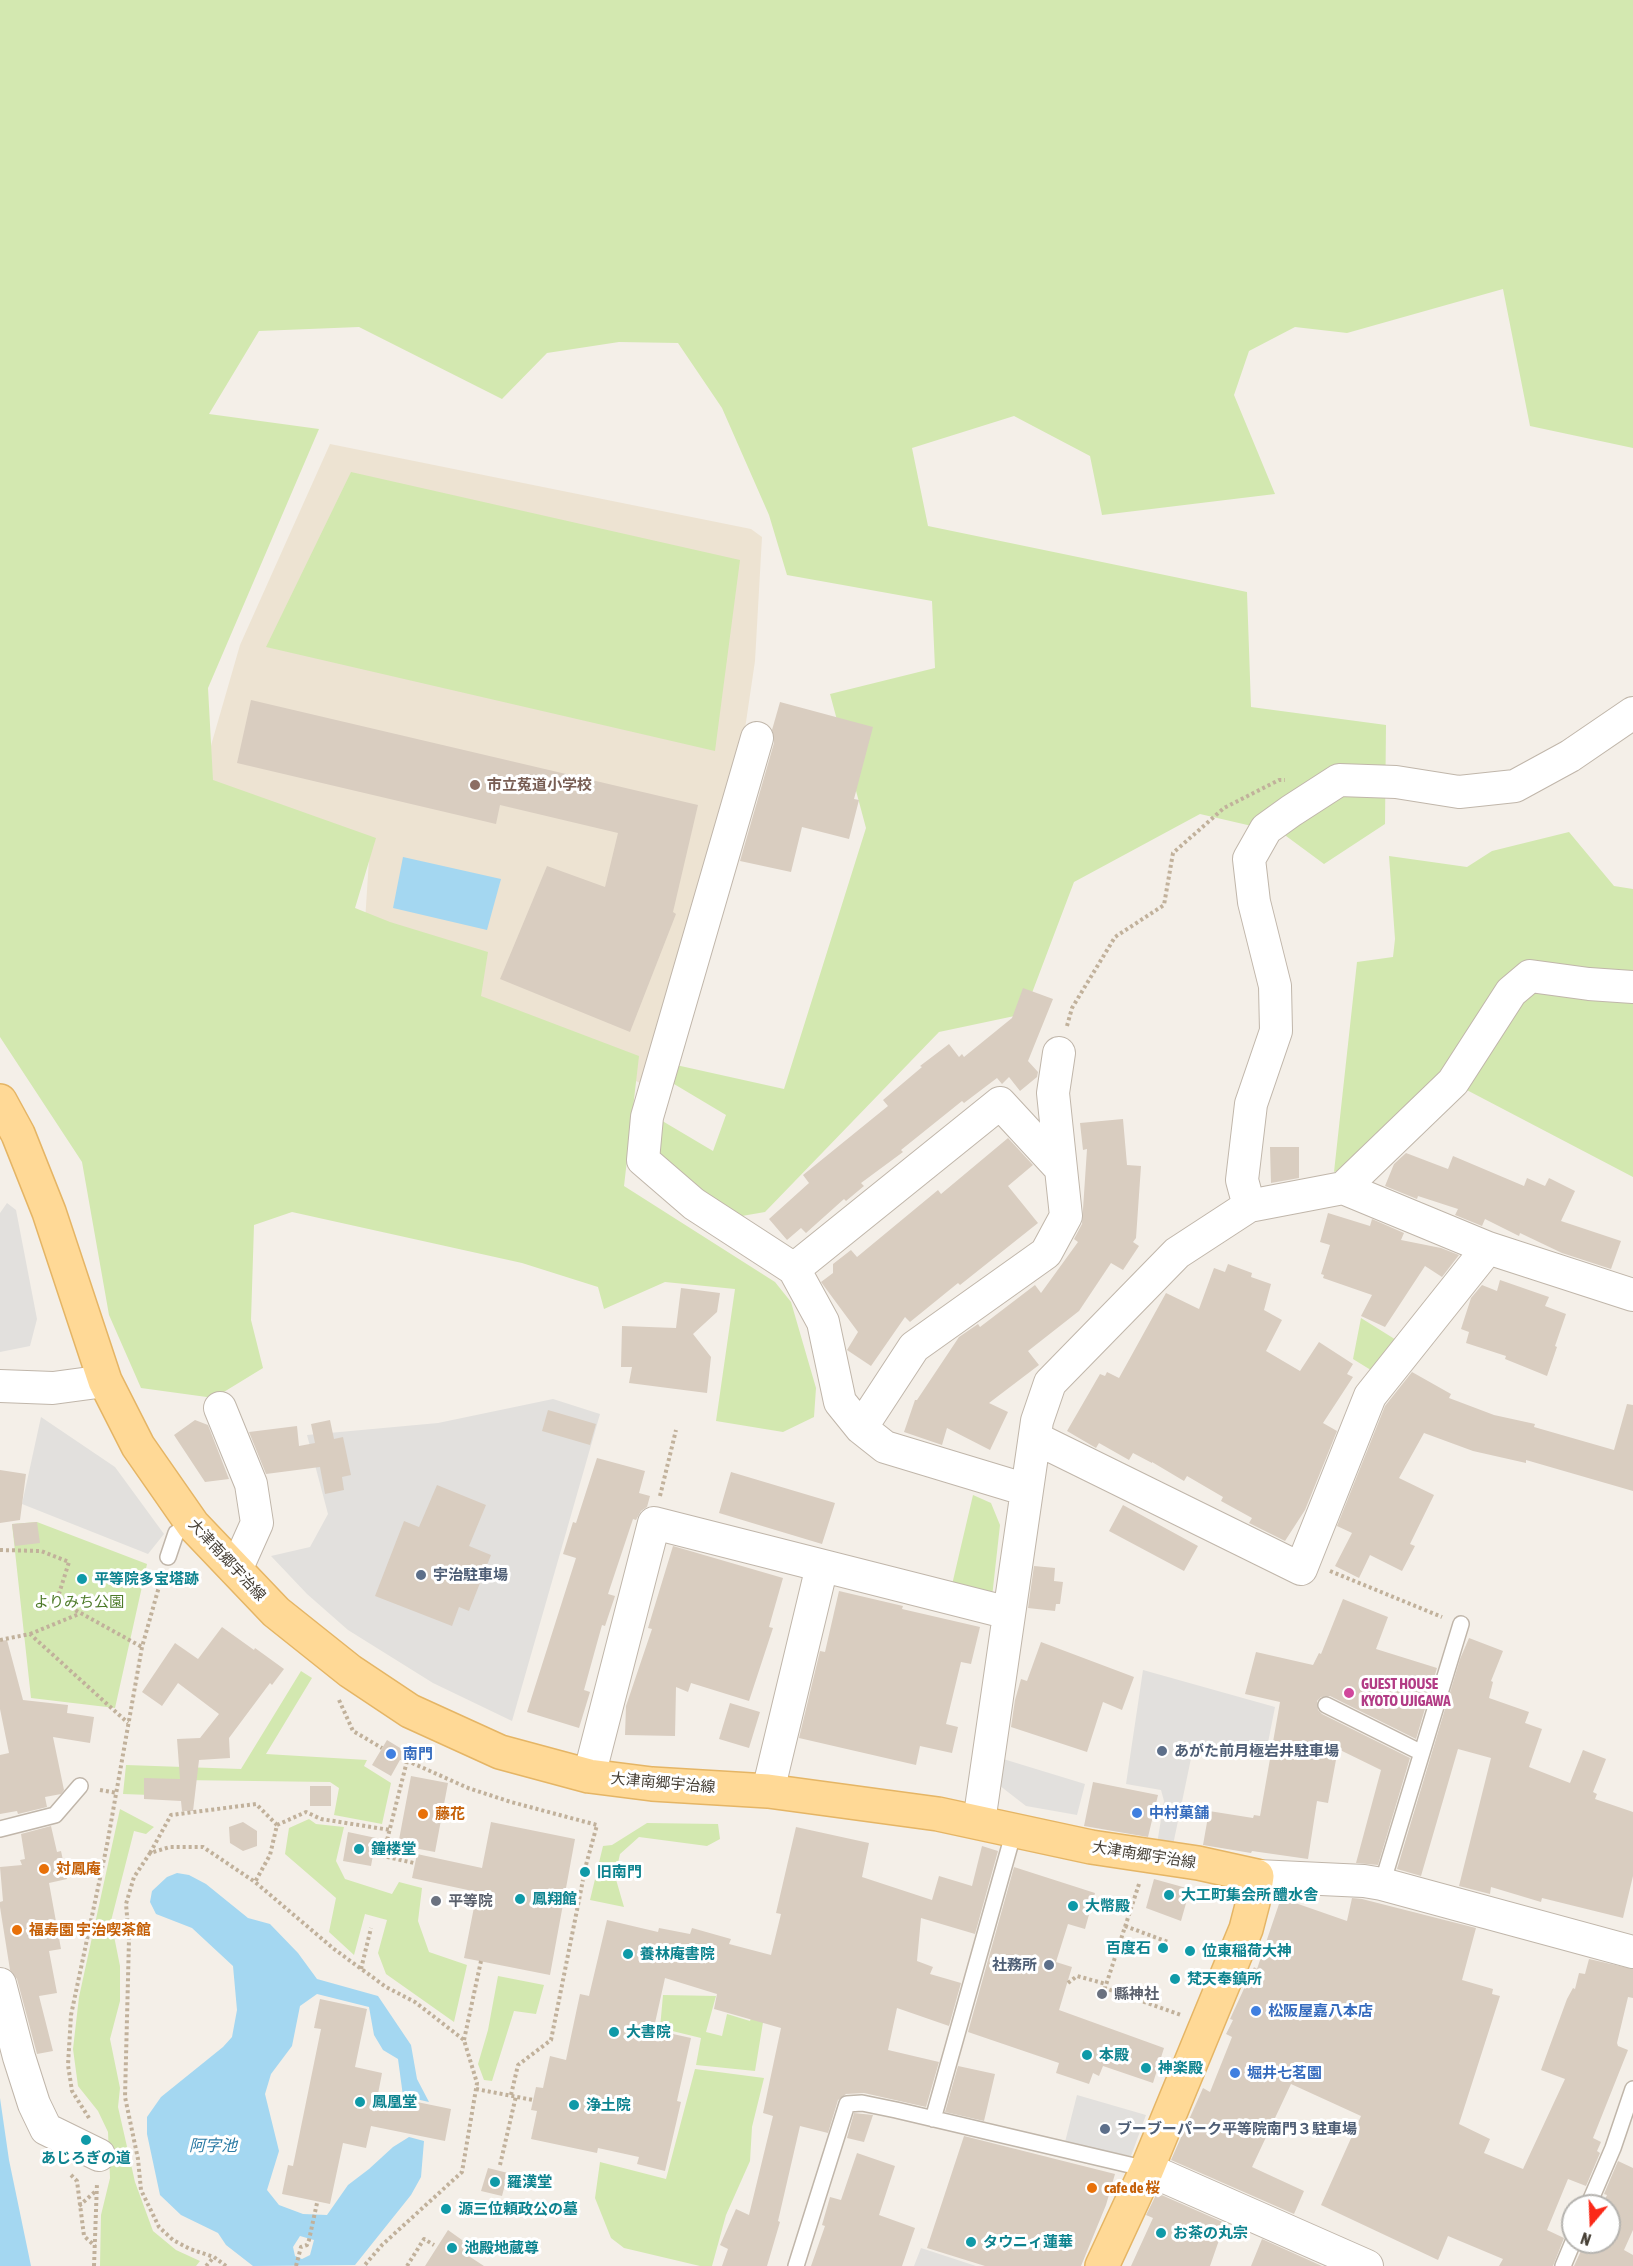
<!DOCTYPE html>
<html>
<head>
<meta charset="utf-8">
<style>
	body { margin:0 }
	#map { position:relative; width:1633px; height:2266px; overflow:hidden; background:#f4efe8; font-family:"Asap Condensed",sans-serif }
	canvas { display:block }
	.north { position:absolute; left:1561px; top:2194px; width:60px; height:60px; box-sizing:border-box; background:#fff; border:2px solid #b5b3af; border-radius:50%; rotate:199deg; font-size:16px; font-weight:700; line-height:24px; text-align:center; color:#474036 }
	.north::after { content:''; display:block; margin:auto; width:21px; height:27px; background:#fb2918; clip-path:polygon(50% 0,100% 100%,50% 72%,0 100%) }
</style>
</head>
<body>
<div id="map">
<canvas width="1633" height="2266"></canvas>
<div class="north">N</div>
</div>
<script>
const ctx = document.querySelector('canvas').getContext('2d');
ctx.lineJoin = 'round';
function fill(path, color) {
  ctx.fillStyle = color;
  ctx.fill(path, 'evenodd');
}
function poly(rows) {
  const path = new Path2D();
  for (const r of rows) {
    path.moveTo(r[0], r[1]);
    for (let i = 2; i < r.length; i += 2) path.lineTo(r[i], r[i + 1]);
  }
  return path;
}
function stroke(path, color, width, dash) {
  ctx.strokeStyle = color;
  ctx.lineWidth = width;
  ctx.lineCap = dash ? 'butt' : 'round';
  ctx.setLineDash(dash || []);
  ctx.stroke(path);
}
function drawText(font, color, halo, rows, align = 'center') {
  ctx.font = font + ' "Asap Condensed","Noto Sans JP",sans-serif';
  ctx.lineWidth = 6;
  ctx.setLineDash([]);
  ctx.textBaseline = 'middle';
  ctx.strokeStyle = halo;
  ctx.fillStyle = color;
  for (const [text, x, y, turn = 0] of rows) {
    ctx.save();
    ctx.translate(x, y);
    ctx.rotate((+turn || 0) * Math.PI / 180);
    ctx.textAlign = isNaN(turn) ? turn : align;
    if (halo) ctx.strokeText(text, 0, 0);
    ctx.fillText(text, 0, 0);
    ctx.restore();
  }
}
fill(poly([
	[330,444,751,529,762,537,755,661,742,749,642,1084,472,999,365,922,370,843,197,794,240,645]
]), '#ede3d2');
fill(poly([
	[0,0,1633,0,1633,448,1530,426,1503,289,1347,333,1295,327,1249,351,1234,395,1275,494,1102,515,1090,456,1014,416,912,448,928,526,1247,592,1251,707,1386,725,1385,824,1324,864,1282,833,1200,814,1074,882,1024,1014,939,1032,765,1212,736,1217,657,1156,659,1119,713,1151,726,1115,669,1081,676,1065,784,1089,866,828,830,694,935,668,932,601,787,575,769,515,722,408,678,343,619,342,547,353,502,399,359,327,259,331,209,414,319,429,208,688,213,780,376,838,355,908,390,922,488,952,481,996,639,1056,624,1186,775,1282,791,1302,816,1388,814,1417,783,1432,716,1421,735,1289,665,1282,604,1309,598,1287,522,1263,292,1212,254,1225,251,1320,263,1368,214,1398,141,1388,109,1315,82,1162,0,1037],
	[351,472,740,560,715,751,266,647],
	[1569,832,1614,886,1633,889,1633,981,1537,971,1446,1076,1353,1166,1334,1172,1357,962,1393,957,1395,939,1389,856,1467,867,1492,851],
	[1537,982,1633,992,1633,1177,1461,1087],
	[1361,1318,1401,1343,1374,1372,1353,1359],
	[973,1495,991,1503,1000,1525,992,1597,951,1589],
	[37,1522,147,1564,115,1708,31,1698,12,1524],
	[301,1671,312,1678,266,1754,367,1760,364,1766,391,1783,382,1824,334,1815,339,1788,330,1782,179,1780,150,1795,123,1794,126,1765,241,1769],
	[120,1809,154,1827,146,1834,134,1831,111,1921,120,1966,120,2001,110,2039,120,2088,118,2107,135,2182,153,2231,176,2250,200,2261,196,2266,100,2266,101,2215,110,2178,108,2132,98,2111,78,2086,73,2049,79,1997],
	[309,1819,316,1824,344,1827,336,1861,345,1879,392,1894,399,1882,422,1888,418,1921,429,1952,467,1965,454,2022,386,1974,378,1953,387,1920,365,1914,354,1955,329,1932,336,1898,285,1854,289,1828],
	[647,1823,718,1824,720,1839,707,1846,639,1837,620,1854,615,1876,624,1907,590,1900,603,1846,612,1845],
	[498,1976,544,1985,536,2014,514,2011,492,2081,484,2080,478,2064,488,2030],
	[663,1995,716,1996,706,2032,722,2036,727,2014,750,2021,757,1999,766,2004,755,2071,696,2065,701,2038,660,2028],
	[695,2069,764,2078,752,2127,750,2161,726,2215,712,2266,700,2266,624,2248,611,2238,595,2198,600,2162,666,2179]
]), '#d3e8b0');
fill(poly([
	[7,1203,16,1210,37,1319,30,1346,0,1352,0,1213],
	[553,1399,600,1414,512,1721,433,1683,348,1630,307,1594,271,1556,310,1547,328,1514,307,1435,438,1423],
	[41,1417,115,1467,164,1534,148,1554,22,1504],
	[1143,1670,1275,1707,1265,1758,1194,1744,1173,1845,1157,1844,1164,1801,1161,1790,1126,1784],
	[1000,1758,1085,1784,1077,1815,1026,1806,995,1782],
	[1077,2095,1146,2115,1131,2156,1065,2142],
	[921,2248,976,2266,914,2266]
]), '#e2e0dd');
fill(poly([
	[403,857,501,879,487,930,393,908],
	[177,1873,189,1875,206,1884,248,1918,270,1924,298,1953,317,1979,378,1996,411,2045,417,2079,429,2102,403,2096,398,2059,383,2050,374,2035,369,2007,317,1994,300,2006,292,2046,271,2074,265,2094,279,2151,267,2190,279,2205,303,2214,327,2215,348,2185,369,2169,393,2147,409,2137,424,2141,421,2177,411,2195,355,2265,253,2266,226,2245,218,2233,181,2215,160,2195,147,2134,147,2117,161,2097,223,2047,232,2037,237,2010,233,1966,192,1928,156,1914,150,1902,152,1891,167,1877],
	[300,2236,314,2240,310,2255,302,2259,295,2256,293,2247],
	[0,2098,9,2160,31,2266,0,2266]
]), '#a4d7f1');
fill(poly([
	[251,700,698,805,673,912,676,914,630,1032,500,979,547,866,605,887,618,833,500,805,496,824,237,763],
	[780,702,873,727,854,799,859,800,849,839,802,827,791,872,740,861,774,743,772,730],
	[1023,988,1053,999,1028,1061,1038,1072,1037,1077,1020,1091,1009,1077,1002,1084,997,1078,964,1103,962,1101,901,1150,903,1152,861,1183,864,1186,846,1201,844,1199,806,1233,801,1228,787,1240,769,1219,809,1183,803,1175,888,1106,883,1100,922,1067,920,1066,949,1044,959,1057,962,1054,964,1057,1012,1018],
	[1123,1119,1127,1165,1141,1166,1136,1238,1133,1242,1139,1246,1123,1270,1111,1263,1079,1311,1028,1351,1039,1365,989,1403,1008,1412,990,1450,947,1428,942,1445,904,1432,915,1400,917,1400,959,1337,978,1324,980,1327,1035,1285,1041,1293,1078,1242,1074,1239,1082,1224,1087,1149,1083,1150,1080,1123],
	[1008,1138,1033,1165,1008,1186,1038,1223,960,1285,958,1283,910,1322,905,1317,871,1366,847,1350,858,1332,821,1282,833,1273,833,1264,851,1250,857,1257,938,1190,941,1194],
	[1270,1147,1299,1147,1299,1178,1271,1183],
	[1406,1153,1448,1169,1453,1156,1524,1186,1527,1178,1545,1186,1549,1178,1575,1191,1561,1221,1621,1241,1611,1269,1562,1253,1520,1233,1519,1236,1485,1219,1482,1226,1455,1215,1458,1209,1418,1196,1417,1199,1385,1186,1394,1164],
	[1328,1213,1370,1226,1372,1219,1404,1233,1401,1240,1441,1248,1459,1255,1442,1277,1425,1266,1385,1327,1361,1316,1372,1295,1323,1278,1324,1275,1321,1274,1330,1245,1320,1242],
	[1228,1264,1252,1273,1251,1277,1271,1284,1264,1310,1282,1320,1266,1351,1300,1371,1319,1342,1353,1364,1347,1374,1353,1377,1323,1423,1337,1431,1305,1510,1285,1541,1249,1523,1252,1518,1221,1501,1223,1497,1187,1476,1184,1481,1152,1462,1152,1463,1133,1453,1129,1460,1099,1443,1096,1448,1067,1431,1100,1374,1105,1376,1107,1372,1119,1378,1166,1293,1199,1309,1214,1268,1225,1272],
	[1500,1280,1549,1297,1545,1306,1566,1314,1555,1346,1557,1347,1547,1376,1505,1359,1506,1356,1466,1343,1469,1332,1461,1329,1471,1298,1482,1285,1497,1291],
	[681,1288,720,1293,717,1312,693,1334,711,1357,707,1393,629,1383,632,1367,621,1367,622,1326,676,1328],
	[1412,1372,1451,1394,1449,1398,1494,1415,1535,1424,1534,1427,1614,1450,1627,1404,1633,1405,1633,1491,1526,1460,1526,1463,1473,1451,1424,1433,1399,1478,1434,1495,1410,1544,1415,1546,1402,1571,1370,1555,1359,1578,1335,1566,1352,1533,1337,1526,1385,1406],
	[548,1410,596,1424,590,1445,542,1431],
	[195,1420,208,1425,229,1479,205,1482,174,1435],
	[330,1420,334,1439,343,1437,351,1475,342,1477,344,1490,325,1494,320,1467,266,1474,249,1432,297,1426,299,1446,315,1443,311,1424],
	[597,1458,645,1471,639,1493,650,1496,647,1507,641,1511,636,1520,633,1519,608,1594,615,1596,605,1626,602,1625,584,1690,590,1692,579,1728,527,1712,576,1558,563,1554,573,1522,576,1523],
	[0,1470,26,1474,20,1520,0,1523],
	[731,1472,835,1503,822,1544,719,1513],
	[437,1485,486,1505,469,1546,491,1555,469,1611,459,1607,452,1626,375,1596,404,1521,419,1527],
	[1123,1505,1198,1546,1184,1571,1109,1531],
	[37,1522,40,1543,15,1546,12,1524],
	[673,1546,783,1578,769,1627,773,1628,749,1701,691,1683,688,1692,676,1687,675,1736,625,1735,626,1706,652,1629,648,1628],
	[1034,1566,1055,1568,1054,1581,1063,1582,1060,1604,1056,1604,1055,1611,1028,1608],
	[839,1591,903,1606,902,1609,980,1627,971,1664,961,1662,946,1724,958,1727,952,1753,920,1746,916,1765,799,1738,820,1651,825,1652],
	[1343,1599,1388,1617,1376,1649,1437,1668,1416,1739,1330,1696,1321,1697,1317,1701,1318,1710,1322,1714,1410,1758,1378,1865,1356,1863,1381,1770,1338,1749,1328,1803,1317,1801,1308,1859,1252,1851,1251,1853,1203,1845,1209,1811,1253,1818,1254,1815,1260,1816,1280,1702,1245,1694,1256,1652,1313,1665,1319,1653,1321,1654],
	[222,1627,254,1650,255,1648,284,1669,272,1685,270,1683,229,1738,230,1758,199,1760,193,1811,182,1811,181,1801,144,1799,144,1778,180,1779,177,1739,200,1738,219,1714,178,1683,162,1706,142,1692,175,1643,198,1659],
	[1469,1638,1503,1651,1491,1681,1493,1682,1489,1698,1529,1712,1525,1723,1542,1729,1529,1767,1570,1783,1583,1750,1606,1759,1593,1792,1597,1794,1595,1799,1633,1812,1633,1876,1623,1918,1542,1898,1541,1902,1491,1887,1490,1894,1459,1886,1491,1758,1458,1749,1421,1876,1397,1869,1460,1659],
	[7,1640,23,1700,68,1705,67,1713,94,1717,90,1743,53,1737,64,1790,61,1794,45,1797,47,1807,18,1814,17,1811,0,1814,0,1755,9,1753,0,1709,0,1641],
	[1041,1642,1134,1677,1122,1710,1103,1702,1087,1752,1011,1727,1015,1700,1021,1679,1027,1681],
	[730,1703,760,1712,749,1748,719,1739],
	[387,1740,405,1751,391,1776,372,1765],
	[411,1776,448,1783,435,1852,398,1845],
	[1093,1782,1158,1795,1148,1837,1084,1826],
	[310,1786,331,1786,331,1806,310,1806],
	[243,1822,257,1831,257,1846,243,1851,230,1843,229,1827],
	[491,1822,575,1839,550,1975,464,1958,477,1892,412,1878,417,1854,482,1868],
	[51,1826,57,1852,61,1851,67,1879,49,1883,61,1949,49,1951,57,1993,39,1996,53,2051,37,2054,17,1979,10,1970,0,1907,0,1902,3,1901,0,1867,22,1865,20,1860,25,1859,21,1834],
	[796,1827,869,1843,862,1877,932,1900,939,1876,972,1886,982,1846,998,1851,975,1934,921,1918,917,1961,933,1967,930,1974,961,1983,949,2026,897,2008,888,2050,939,2062,926,2107,864,2093,846,2094,838,2100,828,2133,800,2126,778,2221,780,2222,767,2266,722,2266,728,2249,720,2245,736,2209,749,2215,773,2116,763,2113,781,2028,714,2009,717,1994,665,1978,655,2023,657,2024,655,2030,691,2038,677,2101,681,2102,665,2171,637,2164,639,2157,598,2148,597,2153,531,2139,537,2111,531,2110,536,2087,543,2088,550,2056,566,2060,580,1994,589,1996,607,1920,658,1932,659,1928,690,1934,692,1928,731,1939,729,1944,771,1955,781,1914,776,1913],
	[348,1832,376,1838,371,1866,343,1861],
	[1014,1867,1095,1893,1085,1929,1068,1924,1056,1962,1072,1967,1059,2010,1164,2048,1153,2083,1103,2066,1099,2076,1093,2073,1089,2084,1056,2073,1059,2063,968,2032],
	[1154,1879,1190,1889,1181,1921,1146,1908],
	[1281,1898,1347,1921,1352,1898,1362,1899,1476,1928,1462,1980,1493,1989,1492,1994,1500,1996,1459,2124,1490,2139,1484,2153,1523,2169,1565,2079,1541,2070,1567,1999,1573,1988,1575,1989,1579,1973,1585,1974,1589,1959,1633,1969,1633,1998,1628,1997,1617,2043,1618,2046,1628,2050,1593,2138,1601,2142,1597,2151,1600,2153,1586,2186,1568,2179,1547,2230,1564,2238,1553,2266,1499,2266,1503,2259,1448,2236,1438,2260,1321,2205,1361,2116,1291,2084,1252,2167,1304,2191,1294,2214,1171,2160,1203,2088,1210,2092,1232,2037,1226,2034,1233,2020,1230,2019,1254,1967,1257,1969],
	[320,1999,367,2009,355,2067,382,2073,378,2094,451,2109,445,2141,371,2126,366,2148,343,2143,330,2204,282,2194,288,2165,293,2166,321,2029,314,2028],
	[958,2066,995,2074,984,2121,945,2112],
	[854,2113,873,2115,864,2142,847,2138],
	[964,2136,1115,2174,1106,2205,1081,2266,985,2266,927,2248],
	[857,2153,895,2166,879,2215,915,2228,902,2266,811,2266,825,2226,822,2225,830,2197,841,2200],
	[1618,2161,1633,2168,1633,2230,1624,2250,1633,2255,1633,2266,1574,2266,1585,2242,1609,2242,1609,2206,1602,2206,1607,2195,1604,2194],
	[488,2168,508,2173,502,2196,481,2191],
	[1157,2193,1225,2223,1210,2266,1131,2266,1153,2218,1146,2215],
	[448,2230,469,2245,464,2253,484,2266,425,2266],
	[1262,2239,1322,2266,1251,2266]
]), '#d9cdc0');
const lane = poly([
	[168,1557,176,1533,193,1525],
	[1326,1705,1420,1752],
	[0,1829,55,1815,80,1786],
	[1382,1884,1461,1624],
	[933,2119,1014,1831],
	[1588,2206,1613,2148,1633,2089],
	[796,2266,847,2104,862,2103,896,2110,1147,2169],
	[1563,2266,1573,2242]
]);
const street = poly([
	[757,738,647,1117,643,1160,694,1204,794,1269,823,1322,840,1402,861,1428,885,1447,1027,1490],
	[1059,1053,1053,1093,1061,1169],
	[1343,1188,1488,1248,1633,1295],
	[1249,1206,1242,1180,1251,1104,1276,1031,1275,986,1254,902,1249,859,1266,829,1291,811,1339,780,1396,782,1459,792,1515,786,1570,756,1633,713],
	[794,1269,1000,1103,1061,1169,1066,1216,1046,1253,914,1347,861,1428],
	[0,1386,53,1388,105,1381],
	[220,1408,251,1484,257,1523,236,1570],
	[1035,1438,1301,1569,1370,1396,1488,1248],
	[589,1776,654,1523,1009,1613],
	[768,1791,822,1566],
	[979,1822,1037,1421,1050,1383,1177,1253,1249,1206,1343,1188,1453,1082,1511,992,1530,976,1589,984,1633,987],
	[1257,1876,1364,1881,1382,1884,1633,1952],
	[0,1984,19,2057,34,2104,46,2129,99,2155],
	[1147,2169,1367,2266]
]);
const primary = poly([
	[0,1101,18,1134,49,1212,105,1381,138,1446,193,1525,276,1612,350,1671,410,1711,500,1752,589,1776,652,1784,768,1791,938,1814,1091,1847,1198,1863,1257,1876,1253,1902,1246,1929,1147,2169,1102,2266]
]);
stroke(lane, '#c0b6aa', 18);
stroke(street, '#c0b6aa', 34);
stroke(primary, '#e5b565', 36);
stroke(poly([
	[1067,1026,1072,1008,1115,937,1164,905,1173,853,1224,808,1279,780,1285,780],
	[660,1496,676,1430],
	[0,1550,41,1551,69,1562,57,1600,142,1647],
	[1330,1571,1442,1617],
	[30,1634,79,1614],
	[0,1640,30,1634,128,1723],
	[339,1700,353,1731,382,1748],
	[401,1758,468,1788,511,1802,597,1825,586,1865],
	[407,1761,383,1856,414,1863],
	[100,1790,117,1793],
	[277,1825,306,1812,321,1819,390,1830],
	[150,1853,171,1815,256,1804,277,1825,270,1855,255,1882],
	[1139,1884,1105,1988,1181,2015],
	[1125,1926,1168,1942],
	[361,1969,371,1928],
	[1068,1983,1077,1976,1106,1984],
	[464,2040,481,1961],
	[476,2089,533,2100],
	[511,2095,518,2065,551,2040,583,1880],
	[89,2118,72,2091,68,2065,71,2015,107,1845,142,1647,162,1576],
	[500,2165,516,2096],
	[71,2175,77,2181,84,2236,95,2246],
	[79,2206,97,2190],
	[94,2266,97,2183],
	[206,2266,214,2257],
	[226,2266,214,2257,190,2249,173,2240,159,2227,141,2190,138,2159,125,2097,129,1939,126,1904,134,1877,150,1853,170,1847,203,1847,255,1882,334,1949,386,1987,415,2002,464,2040,477,2083,462,2172,382,2245,364,2266],
	[296,2266,301,2247,307,2245,309,2240,317,2203],
	[407,2266,424,2239,434,2245]
]), '#c1b19b', 4, [3, 3]);
stroke(lane, '#fff', 15);
stroke(street, '#fff', 32);
stroke(primary, '#ffd996', 33);
for (const [x, y, r, color] of [
	[475,785,6,"#8d6e63"],
	[421,1575,6,"#5c6f8a"],
	[82,1579,6,"#0f9aa8"],
	[1349,1693,6,"#d1479c"],
	[1162,1751,6,"#5c6f8a"],
	[391,1754,6,"#3f7fe0"],
	[1137,1813,6,"#3f7fe0"],
	[423,1814,6,"#e8710a"],
	[359,1849,6,"#0f9aa8"],
	[44,1869,6,"#e8710a"],
	[585,1872,6,"#0f9aa8"],
	[1169,1895,6,"#0f9aa8"],
	[520,1899,6,"#0f9aa8"],
	[436,1901,6,"#6b7280"],
	[1073,1906,6,"#0f9aa8"],
	[17,1930,6,"#e8710a"],
	[1163,1948,6,"#0f9aa8"],
	[1190,1951,6,"#0f9aa8"],
	[628,1954,6,"#0f9aa8"],
	[1049,1965,6,"#5c6f8a"],
	[1175,1979,6,"#0f9aa8"],
	[1102,1994,6,"#6b7280"],
	[1256,2011,6,"#3f7fe0"],
	[614,2032,6,"#0f9aa8"],
	[1087,2055,6,"#0f9aa8"],
	[1146,2068,6,"#0f9aa8"],
	[1235,2073,6,"#3f7fe0"],
	[360,2102,6,"#0f9aa8"],
	[574,2105,6,"#0f9aa8"],
	[1105,2129,6,"#5c6f8a"],
	[86,2140,6,"#0f9aa8"],
	[495,2182,6,"#0f9aa8"],
	[1092,2188,6,"#e8710a"],
	[446,2209,6,"#0f9aa8"],
	[1161,2233,6,"#0f9aa8"],
	[971,2242,6,"#0f9aa8"],
	[452,2248,6,"#0f9aa8"]
]) {
  const dot = new Path2D();
  dot.arc(x, y, r, 0, 2 * Math.PI);
  ctx.fillStyle = color;
  ctx.fill(dot);
  stroke(dot, '#fff', 2);
}
drawText('bold 15px', '#785e54', '#fff', [
	["市立菟道小学校",487,785]
], 'left');
drawText('15px', '#474036', '#fff', [
	["大津南郷宇治線",227,1560,47],
	["大津南郷宇治線",663,1783,5],
	["大津南郷宇治線",1144,1855,9]
]);
drawText('bold 15px', '#4e5e75', '#fff', [
	["宇治駐車場",433,1575],
	["あがた前月極岩井駐車場",1174,1751],
	["社務所",1037,1965,"right"],
	["ブーブーパーク平等院南門３駐車場",1117,2129]
], 'left');
drawText('bold 15px', '#0d838f', '#fff', [
	["平等院多宝塔跡",94,1579],
	["鐘楼堂",371,1849],
	["旧南門",597,1872],
	["大工町集会所 醴水舎",1181,1895],
	["鳳翔館",532,1899],
	["大幣殿",1085,1906],
	["百度石",1151,1948,"right"],
	["位東稲荷大神",1202,1951],
	["養林庵書院",640,1954],
	["梵天奉鎮所",1187,1979],
	["大書院",626,2032],
	["本殿",1099,2055],
	["神楽殿",1158,2068],
	["鳳凰堂",372,2102],
	["浄土院",586,2105],
	["あじろぎの道",86,2158,"center"],
	["羅漢堂",507,2182],
	["源三位頼政公の墓",458,2209],
	["お茶の丸宗",1173,2233],
	["タウニィ蓮華",983,2242],
	["池殿地蔵尊",464,2248]
], 'left');
drawText('15px', '#4d7a29', '#fff', [
	["よりみち公園",79,1602]
]);
drawText('bold 15px', '#b23c85', '#fff', [
	["GUEST HOUSE",1361,1684],
	["KYOTO UJIGAWA",1361,1701]
], 'left');
drawText('bold 15px', '#366cbe', '#fff', [
	["南門",403,1754],
	["中村菓舗",1149,1813],
	["松阪屋嘉八本店",1268,2011],
	["堀井七茗園",1247,2073]
], 'left');
drawText('bold 15px', '#c56008', '#fff', [
	["藤花",435,1814],
	["対鳳庵",56,1869],
	["福寿園 宇治喫茶館",29,1930],
	["cafe de 桜",1104,2188]
], 'left');
drawText('bold 15px', '#5b616d', '#fff', [
	["平等院",448,1901],
	["縣神社",1114,1994]
], 'left');
drawText('italic 16px', '#2b7aa4', '#fff', [
	["阿字池",213,2146]
]);
</script>
</body>
</html>
